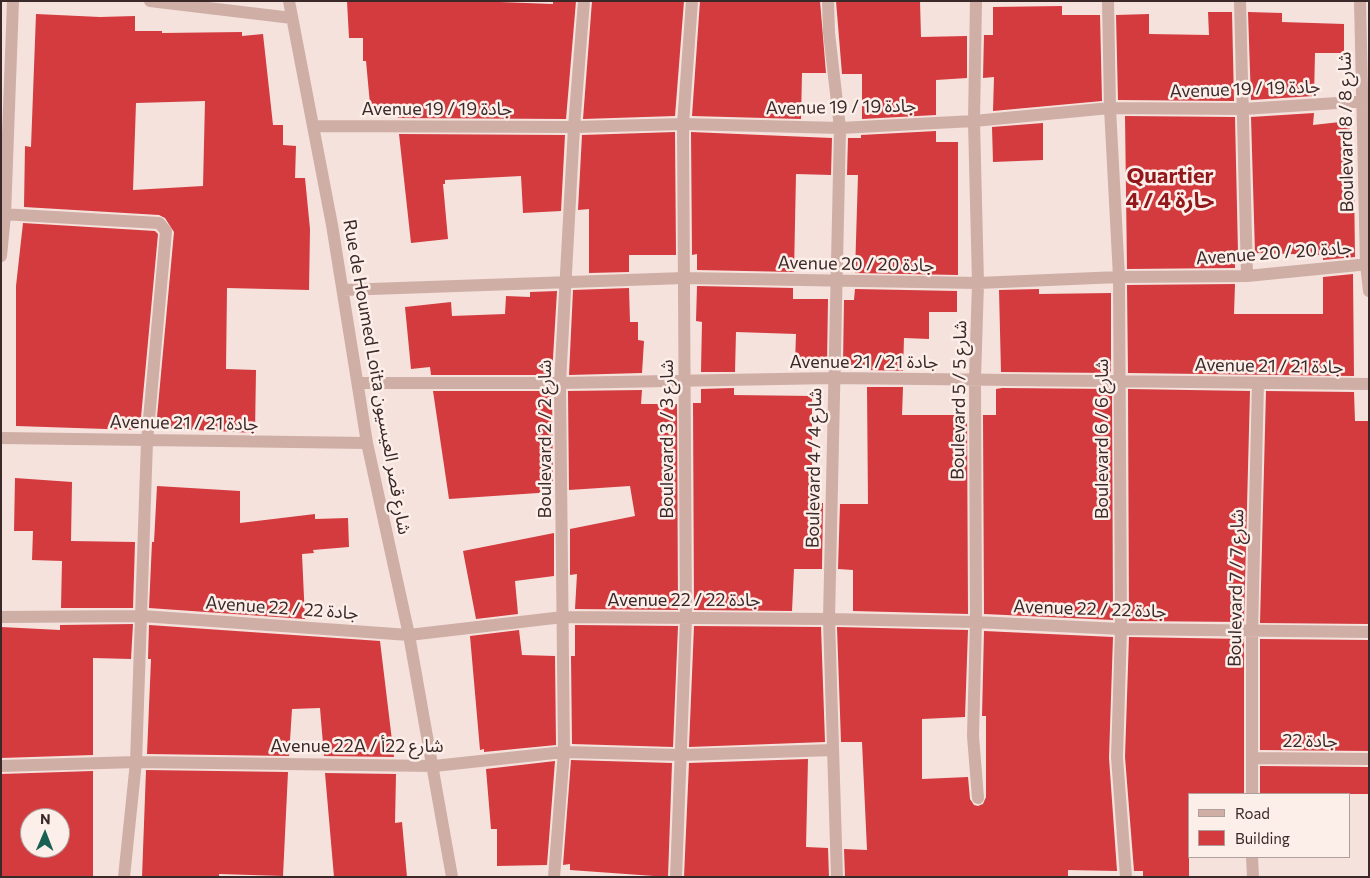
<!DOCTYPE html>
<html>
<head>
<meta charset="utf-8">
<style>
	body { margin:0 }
	#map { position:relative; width:1370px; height:878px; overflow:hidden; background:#f5e2dc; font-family:Commissioner,sans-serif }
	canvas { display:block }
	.frame { position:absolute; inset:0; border:2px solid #3a2928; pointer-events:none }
	.legend { position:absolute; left:1188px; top:793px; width:162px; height:65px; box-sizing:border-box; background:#fceee9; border:1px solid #ae9f9c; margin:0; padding:6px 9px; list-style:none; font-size:15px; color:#3a2928 }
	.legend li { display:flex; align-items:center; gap:10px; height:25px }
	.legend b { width:25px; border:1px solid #ae9f9c }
	.north { position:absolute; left:20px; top:808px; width:50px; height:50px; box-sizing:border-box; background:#fceee9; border:1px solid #ae9f9c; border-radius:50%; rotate:1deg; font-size:14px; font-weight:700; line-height:20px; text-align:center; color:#3a2928 }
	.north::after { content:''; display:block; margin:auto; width:18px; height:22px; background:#186152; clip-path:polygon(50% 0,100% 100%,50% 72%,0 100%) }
</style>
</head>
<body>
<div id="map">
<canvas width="1370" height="878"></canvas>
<div class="frame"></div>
<ul class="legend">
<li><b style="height:6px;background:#cfaea6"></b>Road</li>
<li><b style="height:14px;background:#d33b3f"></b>Building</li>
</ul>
<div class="north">N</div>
</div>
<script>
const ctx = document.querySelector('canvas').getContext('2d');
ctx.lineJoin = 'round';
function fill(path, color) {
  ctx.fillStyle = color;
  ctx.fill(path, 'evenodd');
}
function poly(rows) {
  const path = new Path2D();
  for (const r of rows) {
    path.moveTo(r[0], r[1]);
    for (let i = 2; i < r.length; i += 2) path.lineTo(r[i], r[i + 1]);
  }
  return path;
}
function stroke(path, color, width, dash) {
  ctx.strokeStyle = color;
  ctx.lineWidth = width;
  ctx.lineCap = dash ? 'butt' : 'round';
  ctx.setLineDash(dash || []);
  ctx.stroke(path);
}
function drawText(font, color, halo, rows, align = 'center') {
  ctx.font = font + ' Commissioner,"Noto Sans Arabic",sans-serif';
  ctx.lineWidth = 5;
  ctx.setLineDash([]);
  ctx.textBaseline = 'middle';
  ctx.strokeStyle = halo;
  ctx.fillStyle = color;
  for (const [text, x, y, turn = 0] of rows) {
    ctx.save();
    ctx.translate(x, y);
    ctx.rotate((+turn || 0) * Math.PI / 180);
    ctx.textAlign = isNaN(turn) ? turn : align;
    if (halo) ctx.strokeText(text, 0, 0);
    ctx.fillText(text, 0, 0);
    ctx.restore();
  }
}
fill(poly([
	[347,1,473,1,553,4,553,1,576,1,566,119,398,118,397,113,371,115,366,61,363,61,363,38,349,38],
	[592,1,684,1,675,116,583,119],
	[700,1,820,1,826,73,802,73,801,119,692,116],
	[836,1,920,1,921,37,967,36,967,78,936,80,936,115,862,119,862,74,842,74],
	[1062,6,1062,15,1100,15,1102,101,993,111,994,77,983,78,984,35,993,35,993,7],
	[1208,12,1232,12,1234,101,1118,100,1116,15,1149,14,1149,34,1209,35],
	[1248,12,1282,13,1282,22,1344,24,1344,53,1315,53,1314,96,1251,100],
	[36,14,100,17,135,16,135,31,162,31,162,33,242,32,242,36,263,34,273,125,283,125,283,145,296,146,295,178,305,178,310,229,309,290,227,288,226,369,256,370,255,433,156,428,174,232,165,218,159,215,24,207,25,146,31,147],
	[205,101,203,186,133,190,136,103],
	[1314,113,1313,125,1349,121,1354,181,1355,257,1323,260,1323,255,1255,253,1251,117],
	[1125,116,1235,117,1238,253,1235,256,1235,268,1127,269],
	[1043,123,1043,160,993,162,992,127],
	[936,131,936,142,958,142,958,275,855,273,858,175,847,175,848,138,861,138,861,135],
	[675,132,676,255,629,255,629,272,589,273,589,209,578,210,582,135],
	[691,132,832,138,831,175,796,174,794,272,697,270,697,254,692,255],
	[399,134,565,135,561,211,523,213,521,176,445,180,445,184,443,184,448,239,411,243],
	[23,223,155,231,158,234,140,428,136,428,136,430,16,426,16,286],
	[1353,274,1354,376,1128,373,1127,285,1235,284,1234,314,1323,314,1323,277],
	[697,286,793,288,793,299,828,299,827,364,795,364,796,334,736,332,735,372,701,372,702,322,696,321],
	[629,288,630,322,638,322,638,340,644,341,642,373,569,375,573,290],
	[855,289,957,291,957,312,929,312,929,339,904,338,903,371,867,370,867,365,843,365,844,300,854,300],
	[1039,289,1039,294,1111,293,1111,373,1001,372,999,290],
	[557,291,552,375,431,375,430,367,411,369,405,307,451,302,452,316,505,314,506,296,530,297,530,292],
	[867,387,903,387,902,415,967,415,968,614,853,611,853,570,838,569,840,504,868,504],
	[734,388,734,395,812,396,812,503,823,503,822,569,794,569,792,611,694,610,693,403,701,403,701,389],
	[1002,388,1112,389,1113,620,984,614,983,415,996,415,996,389],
	[1128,389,1250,391,1244,622,1129,621],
	[642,390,641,404,677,404,678,610,575,609,577,574,570,575,570,529,635,516,630,486,569,490,568,391],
	[433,391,552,391,553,492,449,499],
	[1266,391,1354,392,1355,421,1369,421,1369,624,1260,623],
	[15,478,72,482,71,541,135,542,133,608,61,608,62,561,32,560,33,531,14,531],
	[157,486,240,491,240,523,315,514,315,519,348,518,349,547,313,550,314,553,302,554,305,619,149,608,152,542,154,542],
	[554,533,554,576,515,581,518,614,476,619,463,551],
	[133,624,131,659,93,658,93,755,1,758,1,627,60,630,60,625],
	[149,625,380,641,394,757,324,756,320,708,292,709,289,756,147,754,151,659,148,659],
	[575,625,678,626,673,747,572,744,571,656,575,656],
	[694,626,821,627,825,742,689,747],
	[837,627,968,630,965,717,922,719,922,779,968,777,970,799,974,805,978,806,983,804,986,797,986,716,982,716,984,631,1113,637,1109,758,1117,871,1068,870,1068,877,845,877,844,849,867,850,862,742,841,742],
	[519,630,522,655,555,656,556,745,484,752,484,749,480,750,470,636],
	[1129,637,1244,639,1244,794,1189,794,1189,877,1143,877,1143,871,1134,871,1125,757],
	[1260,639,1369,640,1369,751,1260,750],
	[808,759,806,847,828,848,829,877,684,877,689,763],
	[571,760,672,763,668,877,570,870,570,864,563,865],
	[555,761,547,865,497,866,497,829,491,829,486,769],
	[1260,766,1369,767,1369,794,1260,794],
	[146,770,288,772,283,876,219,874,219,877,142,877],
	[93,771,93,877,1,877,1,774],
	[30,818,60,818,60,848,30,848],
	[325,773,396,774,395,823,402,822,407,877,334,877]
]), '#d33b3f');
stroke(poly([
	[150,1,292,18],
	[289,1,332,225,367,443,409,635,452,877],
	[828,1,829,33,840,128,829,619,837,877],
	[976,1,974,121,978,283,975,379,976,622,973,736,978,798],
	[1108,1,1110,108,1119,277,1121,629,1117,757,1126,877],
	[1240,1,1247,276],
	[1360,1,1366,264,1369,291],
	[313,126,574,127,683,124,840,128,974,121,1110,108,1243,109,1369,101],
	[1,214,159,223,166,231,147,441,136,762,124,877],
	[1,256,5,215,13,1],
	[343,290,684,278,978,283,1119,277,1247,276,1369,264],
	[359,383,560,383,833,378,1369,384],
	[1,438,367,443],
	[1,617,142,616,409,635,563,617,829,619,976,622,1121,629,1369,632],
	[1252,758,1369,759],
	[1,766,136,762,434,766,564,752,681,755,833,750],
	[1252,794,1252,632,1258,383],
	[1252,857,1253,877],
	[554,877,564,752,560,383,574,127,584,1],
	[676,877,686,618,683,124,692,1]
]), '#cfaea6', 12);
drawText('18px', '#3a2928', '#fceee9', [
	["Avenue 19 / جادة 19",1245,89,-2],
	["Avenue 19 / جادة 19",841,107,-1],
	["Avenue 19 / جادة 19",437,109],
	["Boulevard 8 / شارع 8",1346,132,-91],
	["Avenue 20 / جادة 20",1274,253,-4],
	["Avenue 20 / جادة 20",856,264,1],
	["Avenue 21 / جادة 21",864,362],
	["Avenue 21 / جادة 21",1269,366,1],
	["Rue de Houmed Loita شارع قصر العيسيون",377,377,80],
	["Boulevard 5 / شارع 5",959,400,-89],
	["Avenue 21 / جادة 21",184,423,1],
	["Boulevard 2 / شارع 2",545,439,-90],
	["Boulevard 3 / شارع 3",667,439,-90],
	["Boulevard 6 / شارع 6",1102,439,-90],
	["Boulevard 4 / شارع 4",814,468,-89],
	["Boulevard 7 / شارع 7",1236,588,-89],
	["Avenue 22 / جادة 22",684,600],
	["Avenue 22 / جادة 22",282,608,4],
	["Avenue 22 / جادة 22",1090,609,2],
	["جادة 22",1310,741],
	["Avenue 22A / شارع 22أ",357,746]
]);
drawText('bold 22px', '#92171b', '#fceee9', [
	["Quartier",1170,176],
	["4 / حارة 4",1170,201]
]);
</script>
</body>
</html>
